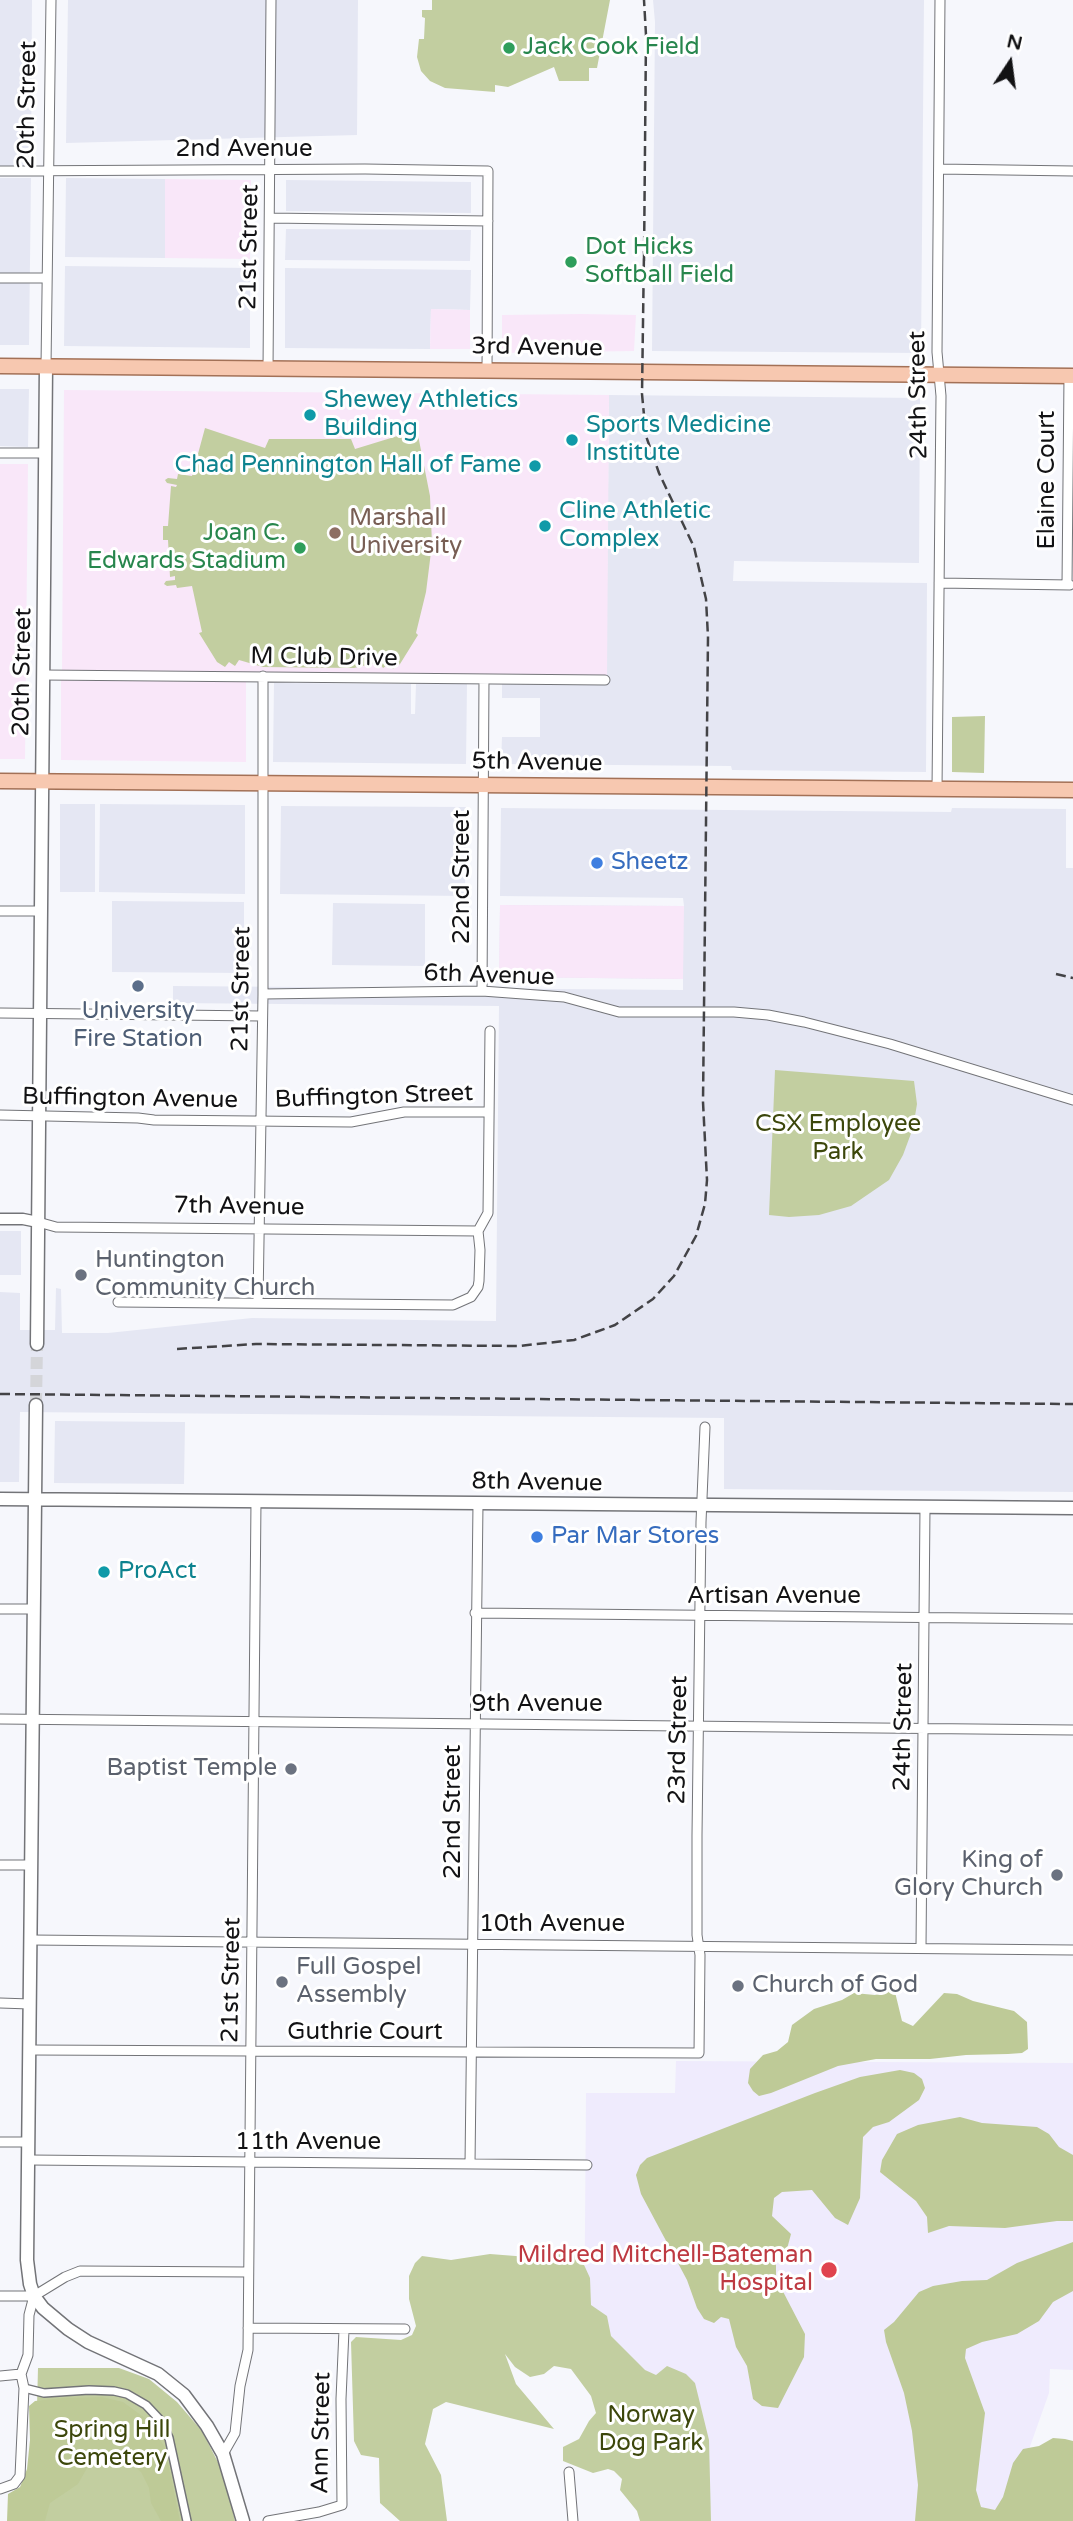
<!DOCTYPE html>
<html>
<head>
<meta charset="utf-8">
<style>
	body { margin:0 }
	#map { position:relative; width:1073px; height:2521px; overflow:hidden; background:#f6f7fc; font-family:"Varela Round",sans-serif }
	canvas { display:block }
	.north { position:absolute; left:975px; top:28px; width:70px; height:70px; -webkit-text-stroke:5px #fff; paint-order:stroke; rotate:13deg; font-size:19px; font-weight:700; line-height:28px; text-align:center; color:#121214 }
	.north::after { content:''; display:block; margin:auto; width:24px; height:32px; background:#121214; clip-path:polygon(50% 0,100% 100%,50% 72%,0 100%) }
</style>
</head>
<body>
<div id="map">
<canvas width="1073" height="2521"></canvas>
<div class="north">N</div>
</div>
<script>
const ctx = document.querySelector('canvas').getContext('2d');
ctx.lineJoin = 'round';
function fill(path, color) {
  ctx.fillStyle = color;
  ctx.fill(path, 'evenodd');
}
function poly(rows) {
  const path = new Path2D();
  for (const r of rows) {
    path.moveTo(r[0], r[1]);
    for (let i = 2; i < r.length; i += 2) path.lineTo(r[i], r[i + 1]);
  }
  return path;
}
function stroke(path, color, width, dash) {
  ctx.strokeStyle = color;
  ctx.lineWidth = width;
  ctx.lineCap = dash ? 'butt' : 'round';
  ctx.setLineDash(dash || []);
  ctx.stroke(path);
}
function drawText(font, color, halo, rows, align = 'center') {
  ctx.font = font + ' "Varela Round",sans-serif';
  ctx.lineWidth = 6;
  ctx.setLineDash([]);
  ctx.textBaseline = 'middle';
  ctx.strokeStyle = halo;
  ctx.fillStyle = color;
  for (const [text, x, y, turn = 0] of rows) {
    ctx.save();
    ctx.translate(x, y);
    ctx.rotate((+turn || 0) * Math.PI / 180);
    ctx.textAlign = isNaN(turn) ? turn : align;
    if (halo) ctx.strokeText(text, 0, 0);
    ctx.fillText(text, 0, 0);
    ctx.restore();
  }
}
fill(poly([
	[0,0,32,0,31,169,0,169],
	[68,0,358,0,357,135,66,143],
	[653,0,924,0,921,353,652,351,655,22],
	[0,178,31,178,29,345,0,345],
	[66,178,165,179,165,258,65,257],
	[286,180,471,182,471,213,286,211],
	[286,229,471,230,470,261,285,260],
	[65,266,250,268,250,348,64,346],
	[285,268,471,270,470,310,431,309,430,349,285,348],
	[0,389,29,389,28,447,0,446],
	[609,395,920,398,919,563,734,561,733,581,927,583,926,772,732,770,731,766,501,764,502,737,540,737,540,698,502,698,502,684,606,685],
	[274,683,411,684,411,714,415,714,416,684,467,684,466,764,273,762],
	[60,804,95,804,95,892,60,892],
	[100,804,245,805,245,894,99,892],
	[281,806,466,807,465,896,280,894],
	[501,808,951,812,952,808,1066,809,1066,868,1073,868,1073,1492,724,1489,724,1418,20,1412,19,1482,0,1482,0,1292,20,1293,20,1330,55,1330,56,1288,61,1289,62,1333,108,1333,252,1318,496,1321,499,1006,173,1003,173,986,683,990,683,979,499,977,500,905,684,906,683,898,500,896],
	[112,901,244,902,244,973,112,972],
	[333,903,425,904,425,966,332,965],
	[0,1231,21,1231,21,1275,0,1275],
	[55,1421,185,1422,184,1484,54,1483]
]), '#e5e7f3');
fill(poly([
	[165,179,251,180,250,259,165,258],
	[431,309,470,310,470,349,430,349],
	[581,314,636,315,634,351,502,353,502,315],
	[64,390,609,395,607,677,62,671],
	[0,464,28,464,25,759,0,759],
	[61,680,246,682,246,762,61,760],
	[500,905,684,906,683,979,499,977]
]), '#f9e7f9');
fill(poly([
	[676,2061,1073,2063,1073,2370,1050,2369,1049,2393,1017,2483,1009,2521,705,2521,652,2391,584,2357,586,2093,675,2093]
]), '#efebfd');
fill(poly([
	[432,0,610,0,597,68,589,68,589,81,559,81,554,67,508,87,495,85,495,92,445,88,430,81,421,71,417,57,419,39,424,39,425,18,422,17,422,10,432,10],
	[205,428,265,448,269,439,351,439,355,449,417,430,430,496,432,544,426,592,416,633,418,635,400,664,393,669,389,664,383,668,379,662,354,668,263,667,239,660,235,666,229,662,225,667,217,662,199,633,202,632,192,586,177,588,176,585,167,586,164,584,166,581,175,580,175,576,170,577,168,540,163,540,163,526,168,526,171,486,176,487,177,485,167,483,165,480,168,478,177,479,178,474,192,476],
	[985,716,984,773,952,772,952,717],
	[775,1070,914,1081,917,1104,913,1128,903,1155,889,1180,851,1206,819,1215,789,1217,769,1215],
	[561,2253,580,2256,590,2278,591,2305,607,2316,611,2336,645,2370,656,2375,667,2366,686,2374,695,2383,709,2440,711,2521,640,2521,637,2511,620,2490,622,2479,614,2471,608,2469,593,2473,563,2461,563,2447,579,2439,589,2421,596,2413,591,2396,571,2369,554,2366,544,2374,530,2377,515,2367,505,2354,516,2384,554,2429,446,2402,433,2409,425,2444,441,2475,447,2521,400,2521,380,2503,379,2458,361,2455,354,2441,351,2342,356,2337,401,2340,412,2335,416,2326,409,2299,409,2276,415,2263,422,2256,451,2260,490,2254,528,2257],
	[38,2368,119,2368,149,2379,177,2402,202,2431,225,2476,235,2521,34,2521]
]), '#c2cea0');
fill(poly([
	[888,1990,895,1992,902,2021,913,2026,944,1993,957,1994,973,2001,1014,2011,1027,2022,1028,2049,1022,2053,1008,2054,966,2055,930,2059,876,2059,838,2066,771,2093,759,2096,753,2091,748,2083,750,2069,763,2055,777,2051,788,2042,792,2025,814,2009,842,2000,854,1993,875,1995],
	[900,2070,914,2073,922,2079,925,2088,919,2100,889,2122,873,2127,863,2137,860,2198,848,2225,835,2218,812,2190,782,2192,774,2198,772,2216,791,2234,787,2249,776,2257,776,2278,805,2334,804,2357,778,2408,762,2406,753,2399,747,2366,736,2347,729,2319,721,2317,714,2323,704,2319,697,2308,687,2280,641,2194,636,2175,640,2165,647,2158,815,2093,860,2077],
	[960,2117,982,2123,1037,2127,1049,2134,1059,2147,1073,2155,1073,2221,1057,2221,1005,2228,949,2226,928,2233,927,2217,916,2201,880,2172,882,2160,897,2134,918,2125],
	[1073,2242,1073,2291,1053,2302,1039,2321,1017,2334,982,2342,966,2349,965,2358,985,2413,976,2490,981,2507,995,2510,1003,2497,1013,2463,1023,2449,1039,2446,1053,2438,1065,2439,1073,2441,1073,2521,915,2521,918,2485,912,2431,904,2393,886,2342,884,2330,894,2322,919,2292,933,2286,962,2281,987,2280,1017,2263],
	[63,2398,102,2397,123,2402,149,2421,165,2448,180,2521,161,2521,151,2503,149,2488,141,2472,126,2459,111,2456,91,2461,78,2484,50,2503,45,2521,7,2521,8,2494,20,2487,27,2469,30,2440,29,2406,35,2401]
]), '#beca97');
stroke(poly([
	[36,1405,37,1344]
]), '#d4d5d9', 12, [12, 6]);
const pedestrian = poly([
	[24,2388,44,2393,89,2390,114,2391,127,2394,146,2405,161,2421,169,2438,187,2521]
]);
const minor = poly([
	[939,169,1073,171],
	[0,171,365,169,488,171,487,371],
	[270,218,488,221],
	[0,278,47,278],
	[46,366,51,0],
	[268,369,271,0],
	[0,453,46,453],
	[939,583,1070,585],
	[1067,585,1069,376],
	[43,675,605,680],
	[937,789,941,396,937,352,940,0],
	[0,911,41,911],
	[482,991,484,679],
	[263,994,482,991,564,997,619,1012,734,1012,768,1015,804,1022,890,1044,1073,1100],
	[0,1013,261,1016],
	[0,1115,138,1118,154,1120,351,1122,404,1112,489,1112],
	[38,1222,56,1227,478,1231],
	[118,1302,453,1305,471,1297,478,1287,479,1281,480,1250,478,1231,488,1213,490,1031],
	[258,1302,263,994,263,676],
	[0,1609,34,1609],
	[475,1613,1073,1619],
	[0,1719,1073,1730],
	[0,1865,32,1865],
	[31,1940,1073,1950],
	[921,1947,925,1507],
	[0,2003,30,2004],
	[30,2050,699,2053,700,1955,697,1935,697,1835,701,1522,705,1427],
	[0,2142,29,2142],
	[29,2160,587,2165],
	[470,2164,478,1504],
	[0,2296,34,2296,65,2277,80,2271,248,2272],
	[248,2328,405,2329],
	[0,2376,21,2374],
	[223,2454,235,2433,240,2386,248,2350,256,1501],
	[569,2472,573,2521],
	[0,2489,14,2484,20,2476,24,2388,21,2374,28,2355,29,2315,34,2296],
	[268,2521,319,2512,342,2505,341,2399,344,2330]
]);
const tertiary = poly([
	[0,1219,23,1219,38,1222]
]);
const secondary = poly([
	[37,1344,46,366],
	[36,1405,27,2260,30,2284,34,2296,43,2308,68,2329,88,2342,158,2374,184,2395,207,2426,223,2454,243,2521],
	[0,1499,1073,1508]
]);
const primary = poly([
	[0,366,1073,376],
	[0,781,1073,790]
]);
stroke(pedestrian, '#737478', 10);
stroke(minor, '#737478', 11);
stroke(tertiary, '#737478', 13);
stroke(secondary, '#737478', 15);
stroke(primary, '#a37157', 17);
stroke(pedestrian, '#fff', 7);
stroke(minor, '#fff', 9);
stroke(tertiary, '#fff', 10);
stroke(secondary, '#fff', 12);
stroke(primary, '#f7c8b0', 14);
stroke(poly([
	[644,261,646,35,644,0],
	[1056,974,1073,978],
	[177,1349,256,1344,519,1346,574,1340,615,1325,653,1299,674,1276,696,1236,705,1204,707,1180,703,1102,708,637,706,599,694,547,659,473,646,436,642,394,644,251],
	[0,1394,1073,1404]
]), '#434346', 2.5, [10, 5]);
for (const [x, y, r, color] of [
	[509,48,7,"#2e9e5b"],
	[571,262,7,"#2e9e5b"],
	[310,415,7,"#0f9aa8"],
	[572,440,7,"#0f9aa8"],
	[535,466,7,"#0f9aa8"],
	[545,526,7,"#0f9aa8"],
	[335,533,7,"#8d6e63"],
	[300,548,7,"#2e9e5b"],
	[597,863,7,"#3f7fe0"],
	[138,986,7,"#5c6f8a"],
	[81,1275,7,"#6b7280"],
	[537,1537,7,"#3f7fe0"],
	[104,1572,7,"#0f9aa8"],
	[291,1769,7,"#6b7280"],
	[1057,1875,7,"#6b7280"],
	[282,1982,7,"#6b7280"],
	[738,1986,7,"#6b7280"],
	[829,2270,9,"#e0444e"]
]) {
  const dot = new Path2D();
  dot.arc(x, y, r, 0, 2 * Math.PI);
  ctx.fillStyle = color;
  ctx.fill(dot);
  stroke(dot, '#fff', 2.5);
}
drawText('24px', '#27864d', '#fff', [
	["Jack Cook Field",523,48],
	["Dot Hicks",585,248],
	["Softball Field",585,276],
	["Joan C.",286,534,"right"],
	["Edwards Stadium",286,562,"right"]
], 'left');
drawText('24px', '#121214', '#fff', [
	["20th Street",28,105,-89],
	["2nd Avenue",244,150],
	["21st Street",250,247,-89],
	["3rd Avenue",537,348,1],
	["24th Street",919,395,-91],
	["Elaine Court",1048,480,-90],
	["M Club Drive",324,658,1],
	["20th Street",23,672,-89],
	["5th Avenue",537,763,1],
	["22nd Street",463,877,-90],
	["6th Avenue",489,976,2],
	["21st Street",242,989,-89],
	["Buffington Street",374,1097,-2],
	["Buffington Avenue",130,1099,1],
	["7th Avenue",239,1207,1],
	["8th Avenue",537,1483,1],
	["Artisan Avenue",774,1597],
	["9th Avenue",537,1705],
	["24th Street",904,1727,-89],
	["23rd Street",679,1740,-89],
	["22nd Street",454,1812,-90],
	["10th Avenue",552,1925],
	["21st Street",232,1980,-89],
	["Guthrie Court",365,2033],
	["11th Avenue",308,2143],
	["Ann Street",322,2433,-89]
]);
drawText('24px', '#0d838f', '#fff', [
	["Shewey Athletics",324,401],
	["Building",324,429],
	["Sports Medicine",586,426],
	["Institute",586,454],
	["Chad Pennington Hall of Fame",521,466,"right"],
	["Cline Athletic",559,512],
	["Complex",559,540],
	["ProAct",118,1572]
], 'left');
drawText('24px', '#785e54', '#fff', [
	["Marshall",349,519],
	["University",349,547]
], 'left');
drawText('24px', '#366cbe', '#fff', [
	["Sheetz",611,863],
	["Par Mar Stores",551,1537]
], 'left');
drawText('24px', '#4e5e75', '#fff', [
	["University",138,1012],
	["Fire Station",138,1040]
]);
drawText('24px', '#3c470b', '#fff', [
	["CSX Employee",838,1125],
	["Park",838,1153],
	["Norway",651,2416],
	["Dog Park",651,2444],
	["Spring Hill",112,2431],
	["Cemetery",112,2459]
]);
drawText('24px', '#5b616d', '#fff', [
	["Huntington",95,1261],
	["Community Church",95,1289],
	["Baptist Temple",277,1769,"right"],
	["King of",1043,1861,"right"],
	["Glory Church",1043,1889,"right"],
	["Full Gospel",296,1968],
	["Assembly",296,1996],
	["Church of God",752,1986]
], 'left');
drawText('24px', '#be3a42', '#fff', [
	["Mildred Mitchell-Bateman",813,2256],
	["Hospital",813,2284]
], 'right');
</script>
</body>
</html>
